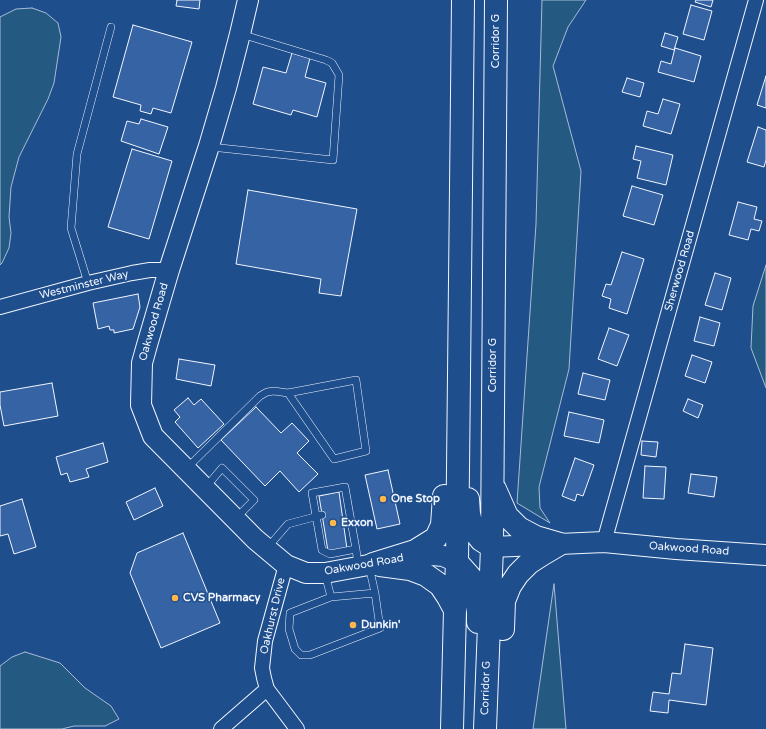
<!DOCTYPE html>
<html>
<head>
<meta charset="utf-8">
<style>
	body { margin:0 }
	canvas { display:block; background:#1f4e8c }
</style>
</head>
<body>
<canvas width="766" height="729"></canvas>
<script>
const ctx = document.querySelector('canvas').getContext('2d');
ctx.lineJoin = 'round';
function fill(path, color) {
  ctx.fillStyle = color;
  ctx.fill(path, 'evenodd');
}
function poly(rows) {
  const path = new Path2D();
  for (const r of rows) {
    path.moveTo(r[0], r[1]);
    for (let i = 2; i < r.length; i += 2) path.lineTo(r[i], r[i + 1]);
  }
  return path;
}
function stroke(path, color, width, dash) {
  ctx.strokeStyle = color;
  ctx.lineWidth = width;
  ctx.lineCap = dash ? 'butt' : 'round';
  ctx.setLineDash(dash || []);
  ctx.stroke(path);
}
function drawText(font, color, halo, rows, align = 'center') {
  ctx.font = font + ' "Varela Round",sans-serif';
  ctx.lineWidth = 3;
  ctx.setLineDash([]);
  ctx.textBaseline = 'middle';
  ctx.strokeStyle = halo;
  ctx.fillStyle = color;
  for (const [text, x, y, turn = 0] of rows) {
    ctx.save();
    ctx.translate(x, y);
    ctx.rotate((+turn || 0) * Math.PI / 180);
    ctx.textAlign = isNaN(turn) ? turn : align;
    if (halo) ctx.strokeText(text, 0, 0);
    ctx.fillText(text, 0, 0);
    ctx.restore();
  }
}
const green = poly([
	[542,0,586,0,568,27,553,66,581,171,569,369,539,487,540,508,550,523,517,503,536,224,542,0],
	[32,8,46,13,58,23,61,37,54,83,48,99,19,157,11,187,9,217,11,233,9,248,2,263,0,265,0,17,16,9,32,8],
	[766,265,766,388,751,348,753,306,766,265],
	[554,584,566,729,533,729,554,584],
	[25,652,60,663,85,688,111,706,119,719,105,726,74,726,62,729,0,729,0,666,12,657,25,652]
]);
fill(green, '#245a82');
stroke(green, '#a8bbd7', 1);
const building = poly([
	[177,0,200,0,199,9,176,6,177,0],
	[696,0,713,0,711,7,695,2,696,0],
	[691,5,712,11,704,40,683,34,691,5],
	[133,25,192,42,171,113,153,108,151,114,140,111,141,105,113,97,133,25],
	[665,33,678,37,674,50,661,46,665,33],
	[675,48,701,56,694,82,658,72,661,61,671,64,675,48],
	[292,53,310,58,305,77,326,83,317,117,293,110,291,115,253,104,263,67,286,73,292,53],
	[766,76,766,108,757,105,766,76],
	[627,78,644,83,640,97,622,92,627,78],
	[663,99,680,104,671,134,643,126,647,111,658,114,663,99],
	[141,119,168,127,159,154,121,141,127,121,139,124,141,119],
	[758,127,766,130,766,160,764,167,747,162,758,127],
	[636,146,673,155,666,185,637,178,641,161,633,159,636,146],
	[132,149,172,161,149,239,108,227,132,149],
	[632,186,663,195,654,225,623,216,632,186],
	[248,190,357,209,341,296,319,293,321,279,236,264,248,190],
	[738,202,757,207,754,219,762,221,759,231,751,229,748,240,729,235,738,202],
	[622,252,644,259,627,314,609,308,611,299,602,296,606,284,611,285,622,252],
	[715,273,731,278,722,310,705,305,715,273],
	[138,294,140,307,133,329,114,333,114,330,110,330,109,326,98,329,93,303,138,294],
	[700,317,720,323,714,346,694,341,700,317],
	[609,328,629,335,617,366,598,359,609,328],
	[692,355,712,362,705,383,685,376,692,355],
	[179,359,215,365,211,386,176,379,179,359],
	[583,373,610,380,605,400,578,394,583,373],
	[52,383,58,416,4,426,0,405,0,392,52,383],
	[188,398,194,405,201,399,224,424,198,448,175,422,180,417,174,410,188,398],
	[688,399,703,405,698,418,683,411,688,399],
	[256,407,281,433,292,423,309,441,297,453,318,474,299,492,280,471,265,486,221,440,256,407],
	[569,412,604,420,599,443,564,436,569,412],
	[642,441,658,442,656,457,641,455,642,441],
	[103,443,108,462,86,469,89,477,70,482,67,473,61,475,56,457,103,443],
	[575,458,594,465,583,496,577,494,575,501,562,496,575,458],
	[645,466,666,467,664,499,643,498,645,466],
	[388,470,400,524,377,529,365,475,388,470],
	[691,474,717,477,714,497,688,493,691,474],
	[155,488,163,506,134,520,126,502,155,488],
	[339,492,347,549,328,551,319,496,339,492],
	[22,499,36,547,14,554,8,534,0,536,0,506,22,499],
	[183,533,220,623,161,648,130,573,137,553,183,533],
	[685,644,713,648,706,705,669,700,668,713,650,711,653,692,669,694,672,673,681,674,685,644]
]);
fill(building, '#3563a3');
stroke(building, '#f2f6ff', 1);
const lane = poly([
	[211,147,333,160,339,75,332,63,326,60,241,34],
	[88,283,71,228,77,154,111,27],
	[187,468,260,396,267,392,274,391,288,393,356,380,366,451,334,459,288,393],
	[206,487,222,468,254,500,236,518],
	[268,547,288,524,322,515],
	[356,549,330,554,322,550,312,493,345,487,349,510,356,549,358,565],
	[369,566,375,593],
	[325,574,331,597,290,613,289,629,295,649,301,655,310,655,380,628,375,593,331,597]
]);
const street = poly([
	[0,307,88,283,132,273,150,270,169,270],
	[604,542,756,0],
	[286,565,265,641,262,668,264,678,267,689,297,729],
	[221,729,267,689]
]);
const secondary = poly([
	[248,0,240,34,226,88,209,146,169,270,147,345,142,363,141,405,153,436,255,539,286,565,306,573,325,573,417,556,432,555,443,556,457,562],
	[492,547,604,542,676,549,750,554,766,555]
]);
const highway = poly([
	[495,489,507,516,519,528,536,537,560,544],
	[468,499,469,514,473,530,481,540,492,547],
	[457,562,473,580,478,612,478,622],
	[373,564,415,551,436,538,442,525,444,496],
	[380,565,410,569,426,575,440,585,448,597,455,610],
	[503,629,504,601,510,586,518,574,529,563,543,554,560,544],
	[452,729,455,610,457,562,463,0],
	[485,729,492,547,496,0]
]);
stroke(lane, '#f2f6ff', 8);
stroke(street, '#f2f6ff', 16);
stroke(secondary, '#f2f6ff', 22);
stroke(highway, '#f2f6ff', 24);
stroke(lane, '#1f4e8c', 7);
stroke(street, '#1f4e8c', 14);
stroke(secondary, '#1f4e8c', 20);
stroke(highway, '#1f4e8c', 22);
for (const [x, y, r, color] of [
	[383,499,4,"#ffb74d"],
	[333,523,4,"#ffb74d"],
	[175,598,4,"#ffb74d"],
	[353,625,4,"#ffb74d"]
]) {
  const dot = new Path2D();
  dot.arc(x, y, r, 0, 2 * Math.PI);
  ctx.fillStyle = color;
  ctx.fill(dot);
  stroke(dot, '#1f4e8c', 1.5);
}
drawText('11px', '#f2f6ff', '#1f4e8c', [
	["Corridor G",496,41,-90],
	["Sherwood Road",680,271,-74],
	["Westminster Way",84,285,-14],
	["Oakwood Road",154,322,-74],
	["Corridor G",493,365,-90],
	["Oakwood Road",689,549,4],
	["Oakwood Road",364,565,-10],
	["Oakhurst Drive",273,616,-77],
	["Corridor G",486,688,-88]
]);
drawText('bold 11px', '#f2f6ff', '#1f4e8c', [
	["One Stop",391,499],
	["Exxon",341,523],
	["CVS Pharmacy",183,598],
	["Dunkin'",361,625]
], 'left');
</script>
</body>
</html>
